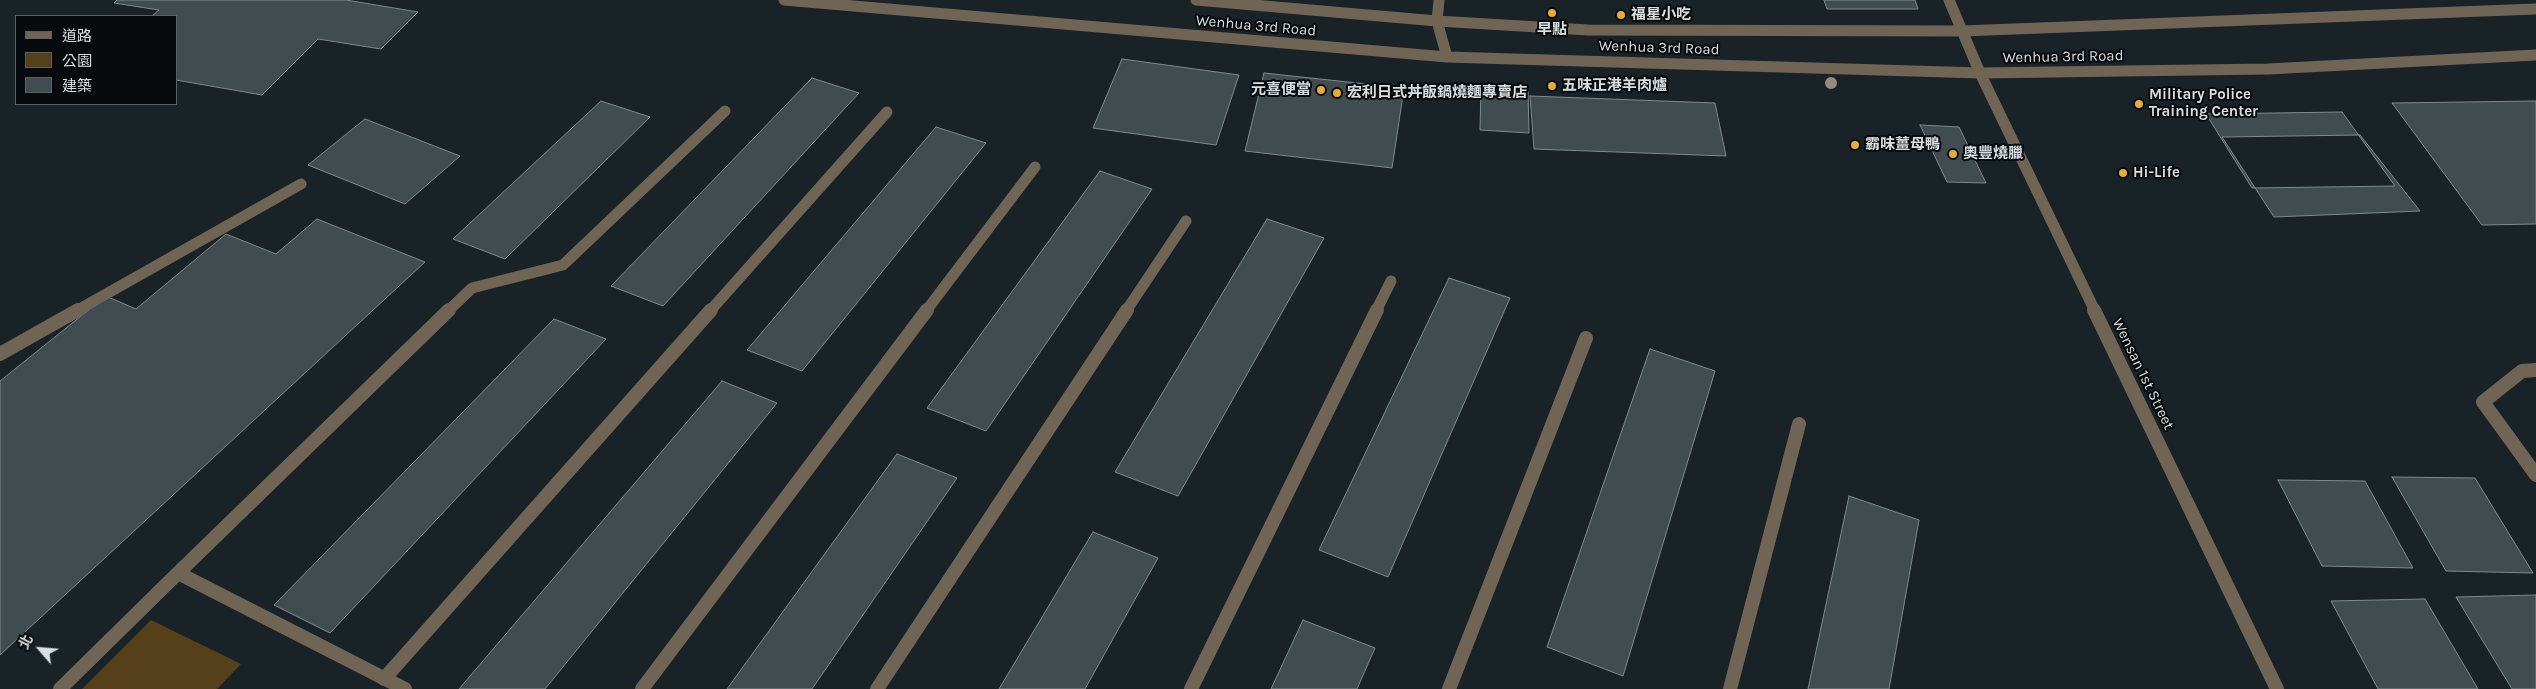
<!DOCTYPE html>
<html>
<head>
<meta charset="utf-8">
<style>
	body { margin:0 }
	#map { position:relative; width:2536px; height:689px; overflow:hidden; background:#192227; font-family:Karla,"Noto Sans TC",sans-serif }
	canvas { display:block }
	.legend { position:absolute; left:15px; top:15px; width:162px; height:90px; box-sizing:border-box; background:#070b0d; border:1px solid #5b6062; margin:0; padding:6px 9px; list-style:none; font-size:15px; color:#d8dfe2 }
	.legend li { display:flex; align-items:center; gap:10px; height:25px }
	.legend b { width:25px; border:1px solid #5b6062 }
	.north { position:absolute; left:15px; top:624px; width:50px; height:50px; -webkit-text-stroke:4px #070b0d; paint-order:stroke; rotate:297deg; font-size:14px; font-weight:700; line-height:20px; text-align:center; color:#d8dfe2 }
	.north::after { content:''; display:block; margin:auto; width:18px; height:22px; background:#d8dfe2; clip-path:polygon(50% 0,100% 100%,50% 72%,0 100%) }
</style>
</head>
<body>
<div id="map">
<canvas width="2536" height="689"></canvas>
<ul class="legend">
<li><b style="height:6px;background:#706555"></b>道路</li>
<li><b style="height:14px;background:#56401a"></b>公園</li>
<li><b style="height:14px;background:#414c51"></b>建築</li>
</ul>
<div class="north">北</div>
</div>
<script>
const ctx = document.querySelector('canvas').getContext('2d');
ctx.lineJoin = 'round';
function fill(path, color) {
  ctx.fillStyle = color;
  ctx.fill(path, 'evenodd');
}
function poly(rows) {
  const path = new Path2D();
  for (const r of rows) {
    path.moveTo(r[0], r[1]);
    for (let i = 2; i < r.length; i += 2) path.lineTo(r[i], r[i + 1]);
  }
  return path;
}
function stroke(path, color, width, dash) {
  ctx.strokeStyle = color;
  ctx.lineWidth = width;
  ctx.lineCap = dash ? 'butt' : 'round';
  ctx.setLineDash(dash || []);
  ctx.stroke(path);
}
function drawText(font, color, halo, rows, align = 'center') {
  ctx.font = font + ' Karla,"Noto Sans TC",sans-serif';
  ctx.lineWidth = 4;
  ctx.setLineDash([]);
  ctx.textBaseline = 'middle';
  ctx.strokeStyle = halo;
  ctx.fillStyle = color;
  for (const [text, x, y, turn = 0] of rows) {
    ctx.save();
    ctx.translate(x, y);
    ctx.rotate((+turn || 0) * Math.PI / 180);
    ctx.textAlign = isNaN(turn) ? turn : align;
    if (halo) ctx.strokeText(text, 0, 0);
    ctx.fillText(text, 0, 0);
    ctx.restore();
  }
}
fill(poly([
	[151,620,241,664,217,689,82,689]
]), '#56401a');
const building = poly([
	[117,0,346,0,418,12,381,49,318,39,262,95,176,80,176,16,152,16,159,10,114,3,117,0],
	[1824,0,1915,0,1918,9,1827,9,1824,0],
	[1122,59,1239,75,1216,145,1093,128,1122,59],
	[1264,73,1404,88,1392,168,1245,151,1264,73],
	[812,78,859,93,663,306,611,286,812,78],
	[1481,88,1528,91,1529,133,1480,130,1481,88],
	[1530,96,1715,103,1726,156,1534,149,1530,96],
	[601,101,650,117,505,259,453,239,601,101],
	[2536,101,2536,224,2482,225,2392,103,2536,101],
	[2342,112,2395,186,2252,188,2206,114,2342,112],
	[365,119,460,156,405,204,308,165,365,119],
	[1920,125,1959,127,1986,183,1947,182,1920,125],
	[936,127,986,143,802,371,747,350,936,127],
	[2360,135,2420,211,2274,217,2222,137,2360,135],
	[1100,171,1152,189,986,431,927,408,1100,171],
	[317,219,425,262,0,655,0,381,106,296,136,309,226,234,276,254,317,219],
	[1267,219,1324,238,1178,496,1115,472,1267,219],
	[1449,278,1510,298,1388,577,1319,550,1449,278],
	[554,319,606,339,330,633,274,605,554,319],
	[1650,349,1715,371,1623,676,1547,647,1650,349],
	[722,381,777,403,545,689,459,689,722,381],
	[897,454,957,478,812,689,727,689,897,454],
	[2392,477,2475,478,2533,573,2446,571,2392,477],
	[2278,480,2365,481,2413,568,2322,566,2278,480],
	[1849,496,1919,520,1889,689,1808,689,1849,496],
	[1093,532,1158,558,1085,689,999,689,1093,532],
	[2536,595,2536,689,2512,689,2456,597,2536,595],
	[2425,599,2478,689,2378,689,2331,601,2425,599],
	[1303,620,1375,648,1357,689,1271,689,1303,620]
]);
fill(building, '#414c51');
stroke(building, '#7e8a8f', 1);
stroke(poly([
	[784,0,1447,57,1980,73,2268,69,2536,55],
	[1196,0,1437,21,1588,30,1962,31,2536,9],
	[1439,0,1437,21,1447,57],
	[1949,0,1980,73,2095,311],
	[76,311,301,184],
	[448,311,472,288,563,265,725,111],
	[710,311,887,112],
	[926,311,1035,167],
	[1126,311,1186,221],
	[1376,311,1391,281]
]), '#706555', 11);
stroke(poly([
	[2094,310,2277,689],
	[0,354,78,310],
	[2536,370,2522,371,2483,402,2536,475],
	[178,573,449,310],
	[384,679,711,310],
	[60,689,178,573,405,689],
	[642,689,927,310],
	[877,689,1127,310],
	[1191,689,1377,310],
	[1449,689,1586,338],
	[1730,689,1799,424]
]), '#706555', 14);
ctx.fillStyle = '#948b79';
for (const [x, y] of [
	[1831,83]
]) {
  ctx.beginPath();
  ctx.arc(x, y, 6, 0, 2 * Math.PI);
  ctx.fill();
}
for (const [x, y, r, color] of [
	[1552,13,5,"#e8ab37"],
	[1621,15,5,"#e8ab37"],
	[1552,86,5,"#e8ab37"],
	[1321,90,5,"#e8ab37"],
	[1337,93,5,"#e8ab37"],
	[2139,104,5,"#e8ab37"],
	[1855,145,5,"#e8ab37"],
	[1953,154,5,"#e8ab37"],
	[2123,173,5,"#e8ab37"]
]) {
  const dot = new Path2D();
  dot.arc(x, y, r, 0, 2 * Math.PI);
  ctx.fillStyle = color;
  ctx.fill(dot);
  stroke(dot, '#070b0d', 2);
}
drawText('bold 15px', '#d8dfe2', '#070b0d', [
	["福星小吃",1631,15],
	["早點",1552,30,"center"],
	["五味正港羊肉爐",1562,86],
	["元喜便當",1311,90,"right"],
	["宏利日式丼飯鍋燒麵專賣店",1347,93],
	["Military Police",2149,95],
	["Training Center",2149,112],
	["霸味薑母鴨",1865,145],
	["奧豐燒臘",1963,154],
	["Hi-Life",2133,173]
], 'left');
drawText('15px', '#d8dfe2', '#070b0d', [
	["Wenhua 3rd Road",1256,26,5],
	["Wenhua 3rd Road",1659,48,2],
	["Wenhua 3rd Road",2063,57,-1],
	["Wensan 1st Street",2143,374,64]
]);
</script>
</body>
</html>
